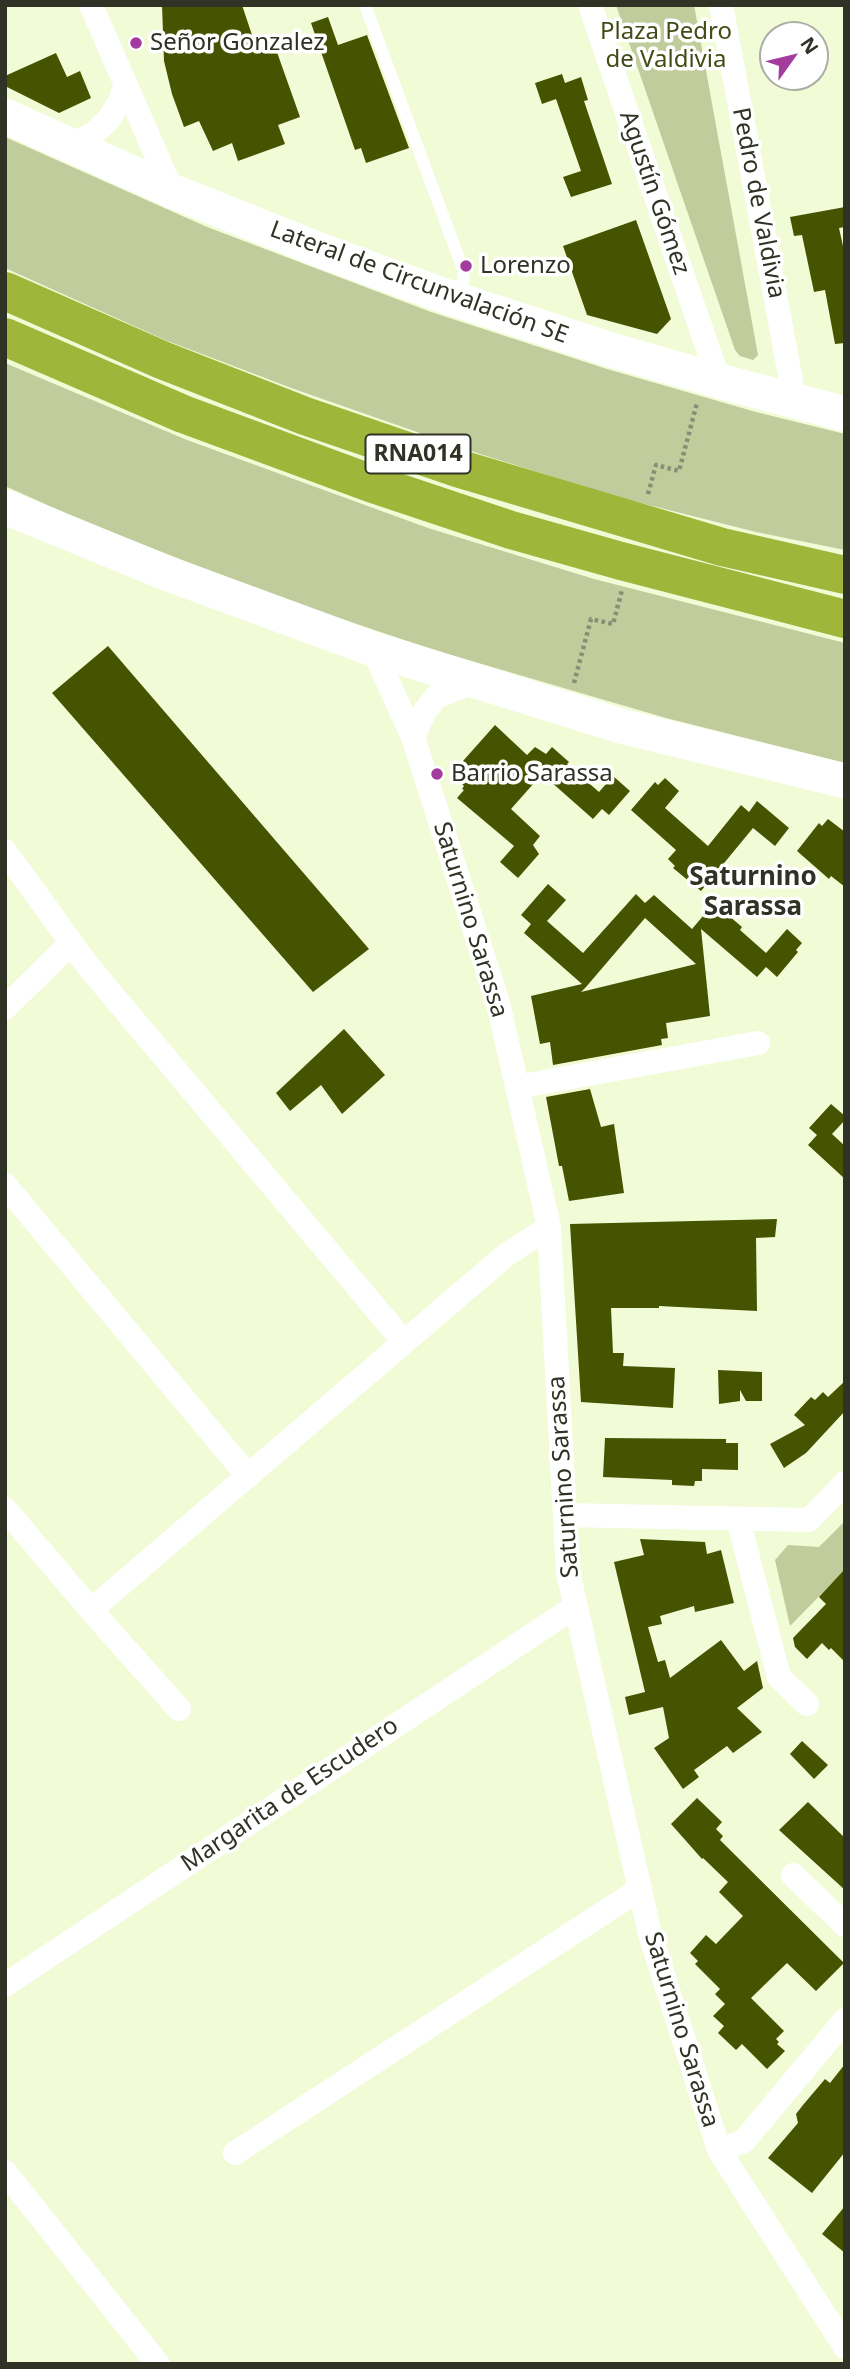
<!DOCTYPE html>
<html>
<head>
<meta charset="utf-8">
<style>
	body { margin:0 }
	#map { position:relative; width:850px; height:2369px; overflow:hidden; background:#f1fbd6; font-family:"Noto Sans",sans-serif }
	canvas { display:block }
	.frame { position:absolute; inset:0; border:7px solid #2f3224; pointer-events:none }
	.north { position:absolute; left:759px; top:21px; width:70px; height:70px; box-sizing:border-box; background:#fff; border:2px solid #acada7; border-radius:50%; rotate:56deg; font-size:19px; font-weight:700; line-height:28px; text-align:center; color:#2f3224 }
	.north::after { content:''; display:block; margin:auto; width:24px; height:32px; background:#a43c9f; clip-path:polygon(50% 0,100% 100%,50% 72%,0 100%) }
</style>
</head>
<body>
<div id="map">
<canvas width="850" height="2369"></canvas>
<div class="frame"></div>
<div class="north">N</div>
</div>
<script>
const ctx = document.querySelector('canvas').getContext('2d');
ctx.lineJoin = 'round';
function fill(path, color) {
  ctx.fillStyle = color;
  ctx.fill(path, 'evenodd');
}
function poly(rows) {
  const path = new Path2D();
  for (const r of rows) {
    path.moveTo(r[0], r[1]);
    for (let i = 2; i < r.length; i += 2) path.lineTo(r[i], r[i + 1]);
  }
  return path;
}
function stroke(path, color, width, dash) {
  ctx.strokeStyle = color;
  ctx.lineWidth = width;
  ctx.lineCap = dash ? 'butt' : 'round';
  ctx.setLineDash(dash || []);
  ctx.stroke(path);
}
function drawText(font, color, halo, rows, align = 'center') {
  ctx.font = font + ' "Noto Sans",sans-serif';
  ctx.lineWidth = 7;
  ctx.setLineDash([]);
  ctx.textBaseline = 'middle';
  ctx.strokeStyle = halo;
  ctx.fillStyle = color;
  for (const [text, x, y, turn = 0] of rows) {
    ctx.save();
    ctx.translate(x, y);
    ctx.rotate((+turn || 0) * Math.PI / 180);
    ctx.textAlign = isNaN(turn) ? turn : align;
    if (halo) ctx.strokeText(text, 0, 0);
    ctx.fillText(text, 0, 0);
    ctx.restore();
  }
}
fill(poly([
	[616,5,694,5,758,355,753,360,740,356,735,350],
	[5,137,207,227,431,312,607,369,756,412,845,434,845,550,756,532,617,497,480,454,294,389,165,340,5,268],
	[5,363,187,440,428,528,594,579,845,643,845,763,666,718,434,650,315,610,195,565,83,521,5,486],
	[845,1521,845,1570,790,1626,775,1560,788,1545,819,1547]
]), '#c0cc9c');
fill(poly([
	[162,5,242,5,256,47,273,41,300,117,278,125,285,144,238,161,232,143,213,151,199,121,184,127,172,94,164,61],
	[328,17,338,45,367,35,409,148,366,163,361,148,355,150,311,23],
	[56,53,67,77,80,71,91,98,59,113,5,86,5,76],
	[562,74,565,83,581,77,588,100,584,101,612,184,571,197,563,177,581,171,556,99,542,104,535,83],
	[845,207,845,227,839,228,845,255,845,343,835,344,825,290,814,292,802,235,794,236,790,217],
	[636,220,671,319,657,334,587,315,563,246],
	[108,646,369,949,313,992,52,693],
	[495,725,527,755,535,747,546,754,552,747,569,762,567,764,599,792,613,776,630,791,609,815,602,809,593,819,542,774,511,809,540,836,533,845,539,854,518,878,500,862,514,846,457,798,464,790,462,789,464,786,457,779,468,766,463,761],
	[665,778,679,791,665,808,708,846,741,805,749,812,757,801,789,828,775,846,753,828,701,891,673,868,675,866,668,859,676,850,631,810,655,782,658,785],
	[828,819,845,832,845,887,831,876,829,879,797,851,819,823,822,826],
	[548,884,566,900,547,921,583,953,636,894,645,903,654,895,692,929,714,903,742,927,740,930,766,953,787,929,802,943,796,950,798,952,777,977,766,967,757,977,701,929,710,1016,666,1023,668,1038,661,1039,662,1045,553,1065,550,1042,540,1044,531,996,582,984,524,933,531,924,521,915],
	[645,918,696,964,581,992,586,987],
	[344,1029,385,1075,342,1114,321,1085,290,1111,276,1093],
	[590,1089,601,1127,614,1124,624,1193,569,1201,562,1166,559,1166,546,1097],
	[831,1104,845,1116,845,1120,832,1134,845,1146,845,1179,808,1145,817,1135,809,1128],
	[777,1219,775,1237,756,1238,757,1311,659,1306,659,1308,611,1308,613,1353,624,1353,623,1366,675,1368,673,1408,581,1402,570,1224],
	[718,1370,762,1372,762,1401,746,1401,740,1390,740,1401,719,1404],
	[845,1381,845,1411,806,1453,784,1468,770,1444,805,1425,794,1415,811,1397,815,1400,823,1392,828,1397],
	[605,1438,726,1439,726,1443,738,1443,738,1470,702,1469,702,1481,695,1481,694,1486,672,1485,672,1480,603,1477],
	[640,1539,705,1542,707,1554,721,1550,734,1603,695,1612,694,1606,660,1616,662,1624,648,1627,658,1662,665,1660,670,1678,721,1640,744,1671,757,1661,763,1688,737,1708,762,1732,733,1753,727,1746,694,1770,699,1777,683,1789,654,1748,669,1738,663,1707,629,1715,625,1697,645,1692,614,1562,644,1555],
	[845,1569,845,1662,831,1648,829,1650,822,1643,807,1659,795,1647,793,1638,826,1604,819,1597],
	[802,1741,828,1765,814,1779,790,1754],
	[697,1798,722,1822,716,1829,723,1836,720,1840,844,1963,816,1991,787,1963,751,1998,784,2031,776,2039,779,2042,777,2044,785,2051,767,2069,742,2044,736,2050,718,2033,724,2026,713,2016,725,2004,715,1994,720,1989,695,1964,698,1961,690,1953,706,1935,716,1944,743,1916,719,1892,728,1882,703,1858,702,1859,671,1824],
	[808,1802,845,1838,845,1890,779,1830],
	[845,2064,845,2152,812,2193,768,2158,798,2123,796,2114,803,2105,825,2079,830,2083],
	[845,2206,845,2253,822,2234]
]), '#465300');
stroke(poly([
	[648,494,656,465,679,471,697,403],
	[574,683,591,619,613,624,622,590]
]), '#888e75', 4.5, [3.5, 3.5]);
stroke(poly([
	[365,5,464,272,461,298]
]), '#fff', 12);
stroke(poly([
	[91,5,172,191],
	[590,5,719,381],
	[721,5,795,402],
	[70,146,94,133,109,119,120,101,126,85],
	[373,649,413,737,498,1003,549,1227,568,1572,650,1934,719,2150,845,2347],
	[413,737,425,711,436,697,476,681],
	[5,851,88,966,404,1342],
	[5,1008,71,943],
	[517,1087,758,1043],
	[5,1185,248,1476],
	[5,1509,91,1610,179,1709],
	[565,1515,809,1520,845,1483],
	[738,1519,779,1677,807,1704],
	[91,1610,506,1255,549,1227],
	[793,1875,845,1925],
	[5,1985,576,1606],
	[719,2150,744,2141,845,2020],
	[235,2153,640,1889],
	[5,2172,158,2364]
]), '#fff', 24);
stroke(poly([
	[5,116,172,191,322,251,439,294,608,349,719,381,845,414],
	[5,507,166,573,373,649,621,726,845,781]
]), '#fff', 35);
stroke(poly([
	[5,291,162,360,236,389,305,416,457,468,722,547,845,575],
	[5,337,183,414,370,483,511,530,621,561,845,619]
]), '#9fb63b', 38);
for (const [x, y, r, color] of [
	[136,43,7,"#a43c9f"],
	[466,266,7,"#a43c9f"],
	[437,774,7,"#a43c9f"]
]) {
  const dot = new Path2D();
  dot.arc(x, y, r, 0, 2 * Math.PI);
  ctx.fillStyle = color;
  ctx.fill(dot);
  stroke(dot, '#fff', 2.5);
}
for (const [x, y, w] of [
	[418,454,105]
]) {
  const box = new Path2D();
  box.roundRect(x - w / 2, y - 19.5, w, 39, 5);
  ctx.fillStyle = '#fff';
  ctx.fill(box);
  stroke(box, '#2f3224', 2);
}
drawText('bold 23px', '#2f3224', null, [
	["RNA014",418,454]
]);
drawText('24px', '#414c16', '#fff', [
	["Plaza Pedro",666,32],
	["de Valdivia",666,60]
]);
drawText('24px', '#2f3224', '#fff', [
	["Señor Gonzalez",150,43],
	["Lorenzo",480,266],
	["Barrio Sarassa",451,774]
], 'left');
drawText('24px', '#2f3224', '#fff', [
	["Agustín Gómez",654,193,71],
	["Pedro de Valdivia",758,203,79],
	["Lateral de Circunvalación SE",419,283,20],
	["Saturnino Sarassa",470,920,73],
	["Saturnino Sarassa",564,1477,-94],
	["Margarita de Escudero",290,1795,-34],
	["Saturnino Sarassa",681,2030,73]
]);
drawText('bold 26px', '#2f3224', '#fff', [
	["Saturnino",753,878],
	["Sarassa",753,908]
]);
</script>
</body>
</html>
